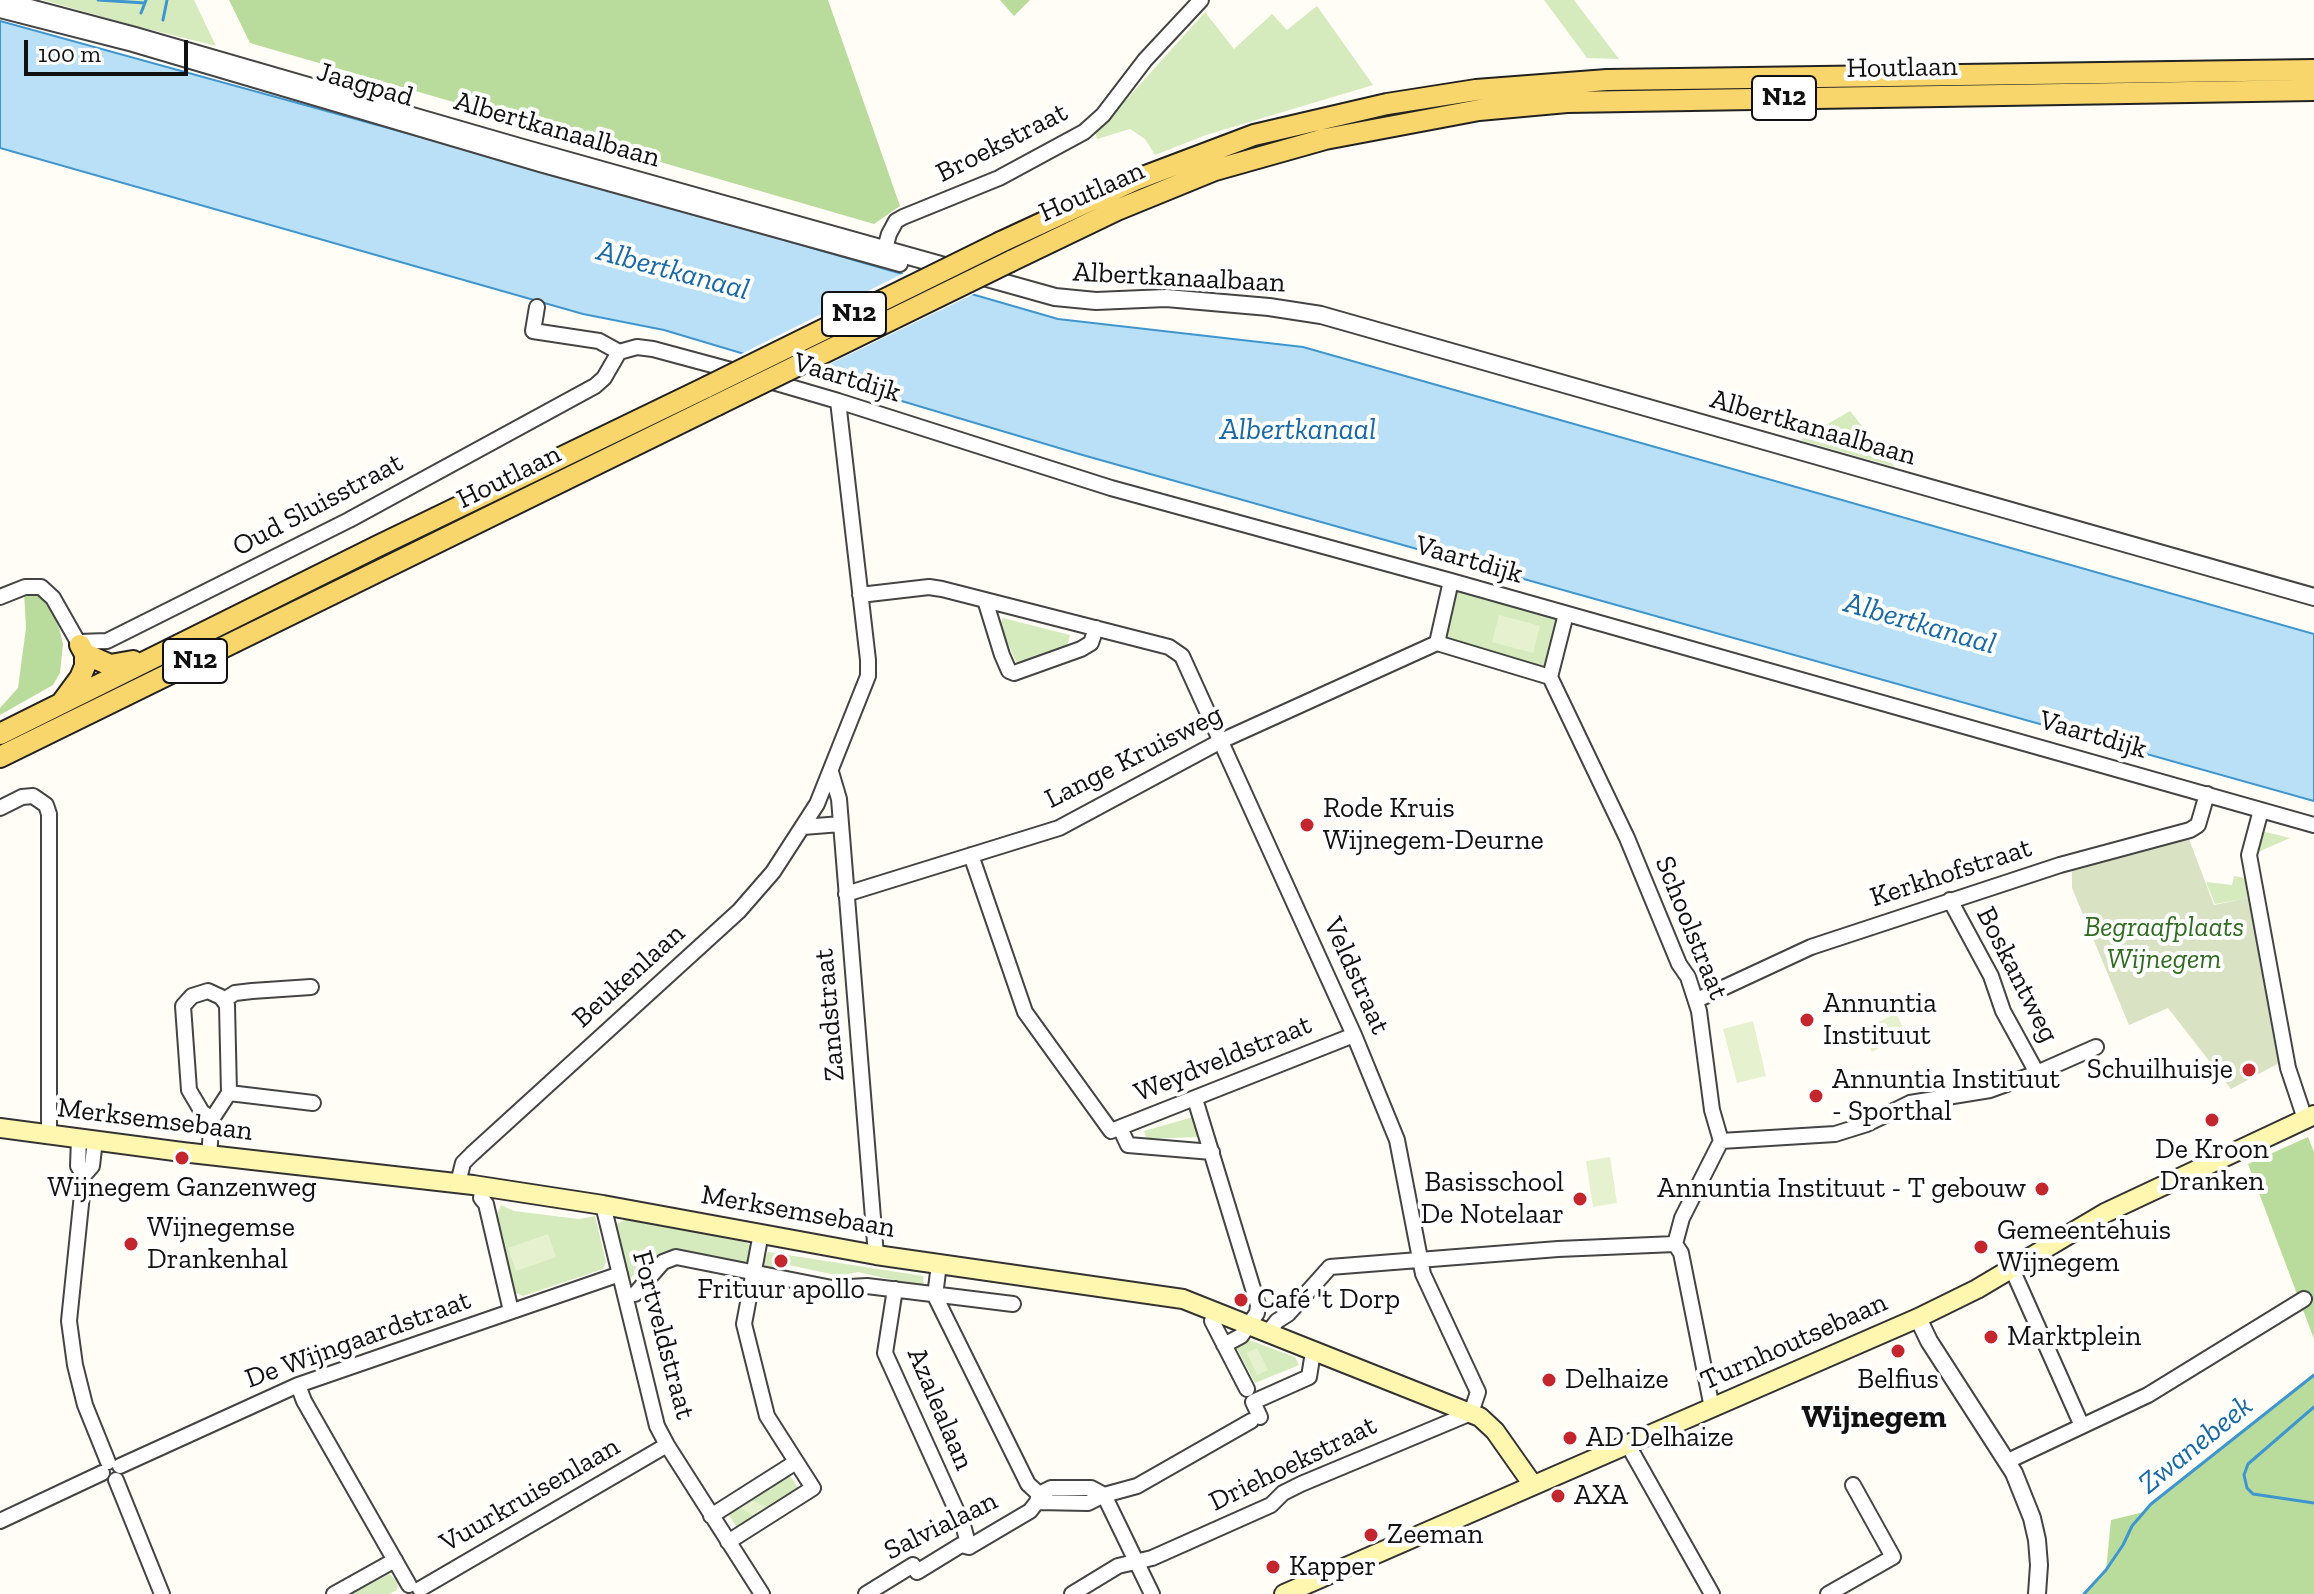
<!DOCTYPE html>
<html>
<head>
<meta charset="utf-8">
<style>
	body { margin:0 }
	#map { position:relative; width:2314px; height:1594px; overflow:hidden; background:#fffdf5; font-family:"Zilla Slab",serif }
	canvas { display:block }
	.scale { position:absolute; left:24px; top:40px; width:164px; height:36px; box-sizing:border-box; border:4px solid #111; border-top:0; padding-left:10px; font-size:24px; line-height:28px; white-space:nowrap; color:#111; -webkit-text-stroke:6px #fff; paint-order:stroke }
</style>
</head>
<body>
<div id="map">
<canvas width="2314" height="1594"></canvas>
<div class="scale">100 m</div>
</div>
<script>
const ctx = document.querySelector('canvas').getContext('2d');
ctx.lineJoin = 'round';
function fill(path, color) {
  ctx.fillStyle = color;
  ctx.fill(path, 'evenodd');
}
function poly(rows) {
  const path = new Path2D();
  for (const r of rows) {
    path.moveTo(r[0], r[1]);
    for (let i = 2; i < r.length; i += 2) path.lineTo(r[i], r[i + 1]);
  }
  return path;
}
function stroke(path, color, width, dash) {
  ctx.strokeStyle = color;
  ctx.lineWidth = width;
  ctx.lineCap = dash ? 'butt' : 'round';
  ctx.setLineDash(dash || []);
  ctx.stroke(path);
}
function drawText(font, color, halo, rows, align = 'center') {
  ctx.font = font + ' "Zilla Slab",serif';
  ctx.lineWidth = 8;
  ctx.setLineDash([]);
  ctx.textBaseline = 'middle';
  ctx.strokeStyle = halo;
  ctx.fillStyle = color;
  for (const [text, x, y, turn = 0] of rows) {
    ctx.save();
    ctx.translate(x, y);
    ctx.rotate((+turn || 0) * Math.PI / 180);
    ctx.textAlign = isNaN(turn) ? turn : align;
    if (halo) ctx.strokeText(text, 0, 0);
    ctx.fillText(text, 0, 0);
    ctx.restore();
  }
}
fill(poly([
	[43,0,194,0,216,46,132,25],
	[1544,0,1574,0,1619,59,1587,58],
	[1317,6,1373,85,1206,135,1155,155,1145,139,1130,129,1097,139,1095,131,1125,101,1205,12,1234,49,1272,14,1287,30],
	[1850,411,1895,467,1800,440],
	[1457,591,1557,619,1545,667,1447,640,1446,629],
	[1003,618,1070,635,1067,646,1025,665,1016,662,1000,625],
	[2262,831,2290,838,2258,852],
	[2234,876,2245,878,2248,898,2215,904,2206,882,2232,885],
	[1193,1117,1198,1137,1147,1139,1144,1131],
	[501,1205,514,1211,579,1219,595,1216,606,1262,603,1269,523,1296,516,1293,513,1287,496,1217],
	[626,1219,744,1241,751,1246,747,1266,670,1250,646,1259,628,1282,615,1236,617,1224],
	[768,1252,923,1276,924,1287,858,1272,840,1276,789,1265,782,1272,768,1270,763,1262],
	[1249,1340,1295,1357,1299,1365,1255,1383,1236,1347],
	[788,1473,801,1492,739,1530,726,1511],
	[389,1574,398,1581,397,1590,389,1594,352,1594]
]), '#d5ebbd');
fill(poly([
	[229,0,828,0,900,206,874,224,250,43],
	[1000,0,1030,0,1014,16],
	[33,590,48,600,60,631,63,644,60,673,53,685,0,715,0,708,18,688,26,628,24,592],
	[2308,1137,2314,1152,2314,1339,2248,1164],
	[2314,1375,2314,1594,2084,1594,2106,1570,2111,1520,2144,1512,2151,1504]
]), '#b9dc9c');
fill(poly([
	[2189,839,2214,905,2252,897,2281,1062,2231,1089,2168,1008,2129,1025,2072,888,2072,871]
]), '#d9e3c4');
fill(poly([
	[1499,615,1540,626,1533,653,1492,642],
	[1896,1013,1906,1033,1872,1052,1861,1031],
	[1753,1021,1766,1076,1737,1083,1723,1029],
	[1610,1157,1617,1203,1593,1207,1586,1161],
	[548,1234,556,1257,516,1271,508,1248],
	[1257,1348,1268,1370,1257,1375,1247,1353],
	[749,1499,768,1508,755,1516,736,1506]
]), '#e6f2cf');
const water = poly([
	[0,21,584,182,1058,319,1303,347,2314,634,2314,801,1079,454,664,330,583,314,0,148,0,21]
]);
fill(water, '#b9e0f7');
stroke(water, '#3f96cf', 2);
fill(poly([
	[908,271,978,292,805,376,737,356]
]), '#fffdf5');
stroke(poly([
	[98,0,145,3],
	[141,13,146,0],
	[163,20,167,0],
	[2314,1407,2248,1464,2244,1475,2247,1488,2253,1494,2314,1503],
	[2084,1594,2106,1570,2123,1545,2132,1526,2151,1504,2314,1375]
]), '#3f96cf', 3);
const minor = poly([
	[0,10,133,44,540,164,900,264],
	[885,248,889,234,896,221,903,217,999,178,1084,132,1103,115,1145,60,1201,0],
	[537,307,533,331,599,341,619,352],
	[766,380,838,401,1111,488,1451,581,2314,825],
	[860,595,929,587,942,589,1169,647,1182,656,1354,1035,1397,1140,1423,1274,1478,1392,1471,1413,1301,1484,1283,1493,1271,1505,1152,1558,1118,1566,1072,1594],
	[0,597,25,587,41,587,53,598,78,642,107,641,349,520,595,386,604,378,619,352,637,347,653,349,742,373],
	[985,600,1002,655,1009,671,1014,673,1081,649,1091,643,1096,628],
	[1566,614,1550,677,1627,838,1679,964,1688,977,1699,1011,1712,1110,1721,1141,1682,1218,1675,1244,1681,1253,1712,1408],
	[1437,643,1451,581],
	[831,772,839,799,876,1255],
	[0,808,22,797,33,796,46,805,49,814,49,1135],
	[2261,810,2249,855,2288,1068,2305,1119],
	[803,827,841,824],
	[971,855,1025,1012,1111,1131,1354,1035],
	[846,894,1059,828,1221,741,1437,643,1550,677],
	[1950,900,1991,976,2003,1011,2037,1073],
	[224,1000,235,993,252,991,311,987],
	[1697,1000,1811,947,2060,865,2190,830,2198,825,2207,794],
	[229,1093,313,1103],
	[1195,1099,1258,1305,1257,1313,1241,1336,1224,1345],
	[1120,1128,1128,1145,1212,1152],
	[79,1138,78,1166,84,1175,69,1321,75,1365,85,1405,108,1462],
	[1721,1141,1835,1134,1867,1124,1910,1103,1990,1090,2037,1073,2096,1047],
	[209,1155,212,1119,229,1093,227,1005,221,997,208,991,192,996,183,1006,189,1090,202,1112,212,1119],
	[84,1175,92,1166,95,1140],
	[458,1183,463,1163,472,1154,739,911,773,872,817,804,868,676,868,660,838,401],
	[483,1186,481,1198,486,1204,511,1311],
	[603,1205,657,1426,667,1445,762,1594],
	[939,1264,935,1296,1028,1484,1039,1494,1037,1502,1088,1503,1104,1495,1137,1486,1251,1421],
	[2016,1278,2082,1426],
	[895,1289,885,1353,963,1525,969,1547],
	[635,1294,663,1262,676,1257,832,1288,867,1286,1013,1304],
	[1212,1321,1247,1389],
	[1267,1334,1277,1321,1288,1314,1330,1267,1558,1249,1675,1244],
	[298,1385,304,1401,409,1585],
	[1260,1417,1253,1402,1309,1377,1313,1352],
	[1628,1445,1712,1594],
	[2008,1461,2148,1395,2304,1299],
	[120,1466,298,1385,620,1274],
	[116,1480,162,1594],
	[1039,1494,1051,1488,1091,1488,1104,1495,1152,1594],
	[711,1516,796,1462],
	[0,1521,102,1473],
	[728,1542,813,1488,767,1416,744,1324,761,1233],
	[420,1589,667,1445],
	[334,1594,395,1560],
	[866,1594,913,1565,917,1572,961,1545,969,1547,1030,1511,1037,1502],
	[1828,1594,1893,1557,1853,1485]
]);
const tertiary = poly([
	[0,0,135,36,523,148,1055,297,1096,301,1166,298,1269,307,1321,315,2314,597],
	[1918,1318,1929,1341,2014,1473,2032,1518,2037,1540,2039,1565,2037,1594]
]);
const secondary = poly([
	[0,1128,182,1152,473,1185,603,1205,876,1255,1183,1299,1480,1417,1495,1431,1533,1485],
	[1284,1594,1918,1318,1977,1289,2105,1213,2314,1115]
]);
const primary = poly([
	[1001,242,1135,180,1254,135,1387,104,1476,90,1607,80,2314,70],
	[1011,261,1117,210,1215,170,1325,139,1479,110,1567,102,2314,90],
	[85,654,110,665,133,661],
	[63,701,80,678,85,666,85,654,80,645],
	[0,734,378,546,707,387],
	[0,757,717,405]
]);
stroke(minor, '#444', 18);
stroke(tertiary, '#444', 20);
stroke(secondary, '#333', 22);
stroke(primary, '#222', 24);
stroke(minor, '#fff', 14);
stroke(tertiary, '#fff', 16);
stroke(secondary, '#fff6b0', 18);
stroke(primary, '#f9d66b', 20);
const primaryBridge = poly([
	[707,387,1001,242],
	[717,405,1011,261]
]);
stroke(primaryBridge, '#222', 24, []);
stroke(primaryBridge, '#f9d66b', 20);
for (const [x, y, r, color] of [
	[1307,825,8,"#c4262e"],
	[1807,1020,8,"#c4262e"],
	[2249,1070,8,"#c4262e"],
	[1816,1096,8,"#c4262e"],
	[2212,1120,8,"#c4262e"],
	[182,1158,8,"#c4262e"],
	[2042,1189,8,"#c4262e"],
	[1580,1199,8,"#c4262e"],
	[131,1244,8,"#c4262e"],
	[1981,1247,8,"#c4262e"],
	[781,1261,8,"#c4262e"],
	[1241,1300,8,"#c4262e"],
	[1991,1337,8,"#c4262e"],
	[1898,1351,8,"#c4262e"],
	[1549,1380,8,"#c4262e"],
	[1570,1438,8,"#c4262e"],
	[1558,1496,8,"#c4262e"],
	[1371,1535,8,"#c4262e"],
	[1273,1567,8,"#c4262e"]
]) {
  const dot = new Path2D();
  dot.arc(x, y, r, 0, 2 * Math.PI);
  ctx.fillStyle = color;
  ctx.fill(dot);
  stroke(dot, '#fff', 3);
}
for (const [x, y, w] of [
	[1784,98,64],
	[854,314,64],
	[195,661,64]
]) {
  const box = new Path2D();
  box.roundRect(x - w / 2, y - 22, w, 44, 6);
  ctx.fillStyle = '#fff';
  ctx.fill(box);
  stroke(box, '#111', 2);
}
drawText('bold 26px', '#111', null, [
	["N12",1784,98],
	["N12",854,314],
	["N12",195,661]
]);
drawText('28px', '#111', '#fff', [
	["Houtlaan",1902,68,-1],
	["Jaagpad",365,85,16],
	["Albertkanaalbaan",557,130,16],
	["Broekstraat",1002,143,-27],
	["Houtlaan",1092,192,-24],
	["Albertkanaalbaan",1179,278,3],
	["Vaartdijk",847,378,17],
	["Albertkanaalbaan",1813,428,16],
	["Houtlaan",509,477,-26],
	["Oud Sluisstraat",318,505,-28],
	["Vaartdijk",1469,560,16],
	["Vaartdijk",2093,735,16],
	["Lange Kruisweg",1134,757,-27],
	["Kerkhofstraat",1951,873,-18],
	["Schoolstraat",1691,928,68],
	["Boskantweg",2017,975,63],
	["Beukenlaan",629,976,-42],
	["Veldstraat",1356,976,66],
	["Zandstraat",830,1015,-95],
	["Weydveldstraat",1223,1059,-22],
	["Merksemsebaan",155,1120,7],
	["Merksemsebaan",798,1212,10],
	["Fortveldstraat",663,1335,75],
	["De Wijngaardstraat",358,1340,-20],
	["Turnhoutsebaan",1794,1342,-24],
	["Azalealaan",940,1409,67],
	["Driehoekstraat",1293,1464,-26],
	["Vuurkruisenlaan",530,1495,-30],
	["Salvialaan",941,1526,-26]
]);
drawText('28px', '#111', '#fff', [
	["Rode Kruis",1323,809],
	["Wijnegem-Deurne",1323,841],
	["Annuntia",1823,1004],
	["Instituut",1823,1036],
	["Schuilhuisje",2233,1070,"right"],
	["Annuntia Instituut",1832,1080],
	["- Sporthal",1832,1112],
	["De Kroon",2212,1150,"center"],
	["Dranken",2212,1182,"center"],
	["Basisschool",1564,1183,"right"],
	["De Notelaar",1564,1215,"right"],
	["Wijnegem Ganzenweg",182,1188,"center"],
	["Annuntia Instituut - T gebouw",2026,1189,"right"],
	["Wijnegemse",147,1228],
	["Drankenhal",147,1260],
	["Gemeentehuis",1997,1231],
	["Wijnegem",1997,1263],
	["Frituur apollo",781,1290,"center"],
	["Café 't Dorp",1257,1300],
	["Marktplein",2007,1337],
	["Delhaize",1565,1380],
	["Belfius",1898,1380,"center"],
	["AD Delhaize",1586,1438],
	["AXA",1574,1496],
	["Zeeman",1387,1535],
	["Kapper",1289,1567]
], 'left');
drawText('italic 28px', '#2f6b1f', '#fff', [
	["Begraafplaats",2164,928],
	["Wijnegem",2164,960]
]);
drawText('italic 30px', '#1768a6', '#fff', [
	["Albertkanaal",673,271,15],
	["Albertkanaal",1298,430],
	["Albertkanaal",1920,624,16],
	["Zwanebeek",2196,1445,-39]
]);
drawText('bold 32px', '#111', '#fff', [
	["Wijnegem",1874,1418]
]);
</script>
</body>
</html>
